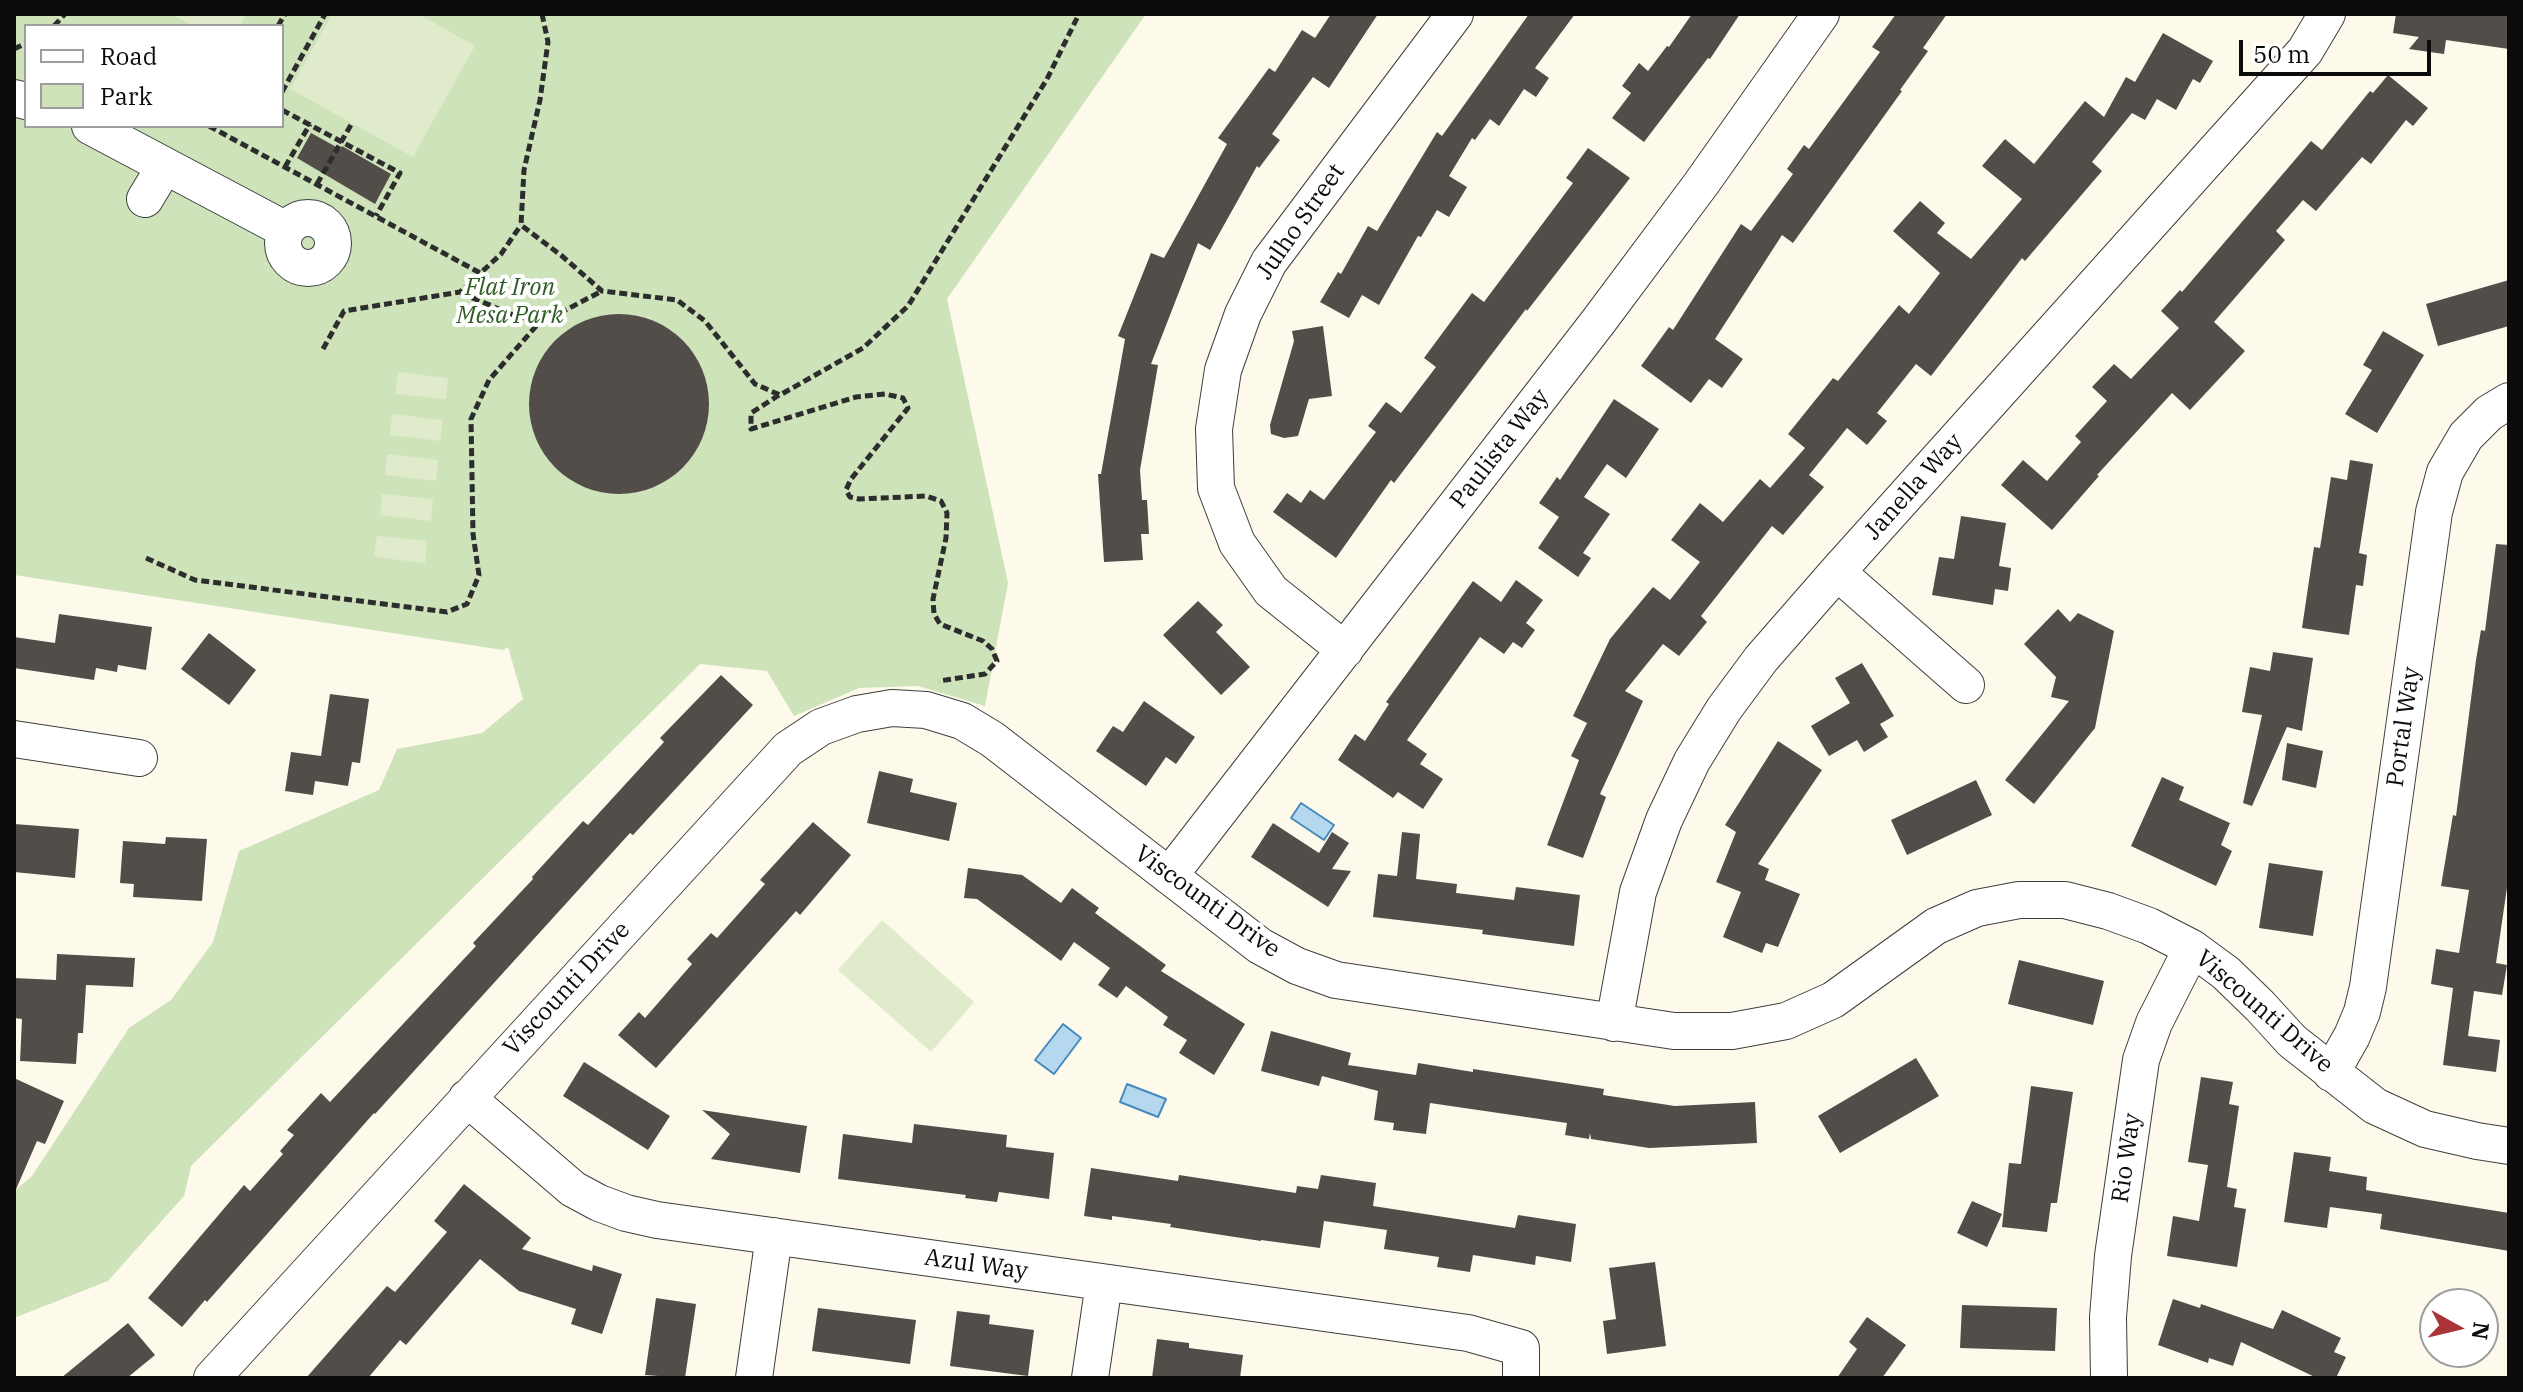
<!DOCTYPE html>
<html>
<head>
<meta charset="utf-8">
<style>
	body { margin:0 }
	#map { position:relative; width:2523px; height:1392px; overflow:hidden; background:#fdfaec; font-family:"IBM Plex Serif",serif }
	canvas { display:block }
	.frame { position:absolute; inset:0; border:16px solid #0b0b0b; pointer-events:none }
	.legend { position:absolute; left:24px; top:24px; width:260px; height:104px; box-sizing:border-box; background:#fff; border:2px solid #9d9d9d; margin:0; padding:10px 14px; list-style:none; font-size:24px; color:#0b0b0b }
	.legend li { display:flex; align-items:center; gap:16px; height:40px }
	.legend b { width:40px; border:2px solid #9d9d9d }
	.north { position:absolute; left:2419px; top:1288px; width:80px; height:80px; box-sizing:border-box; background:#fff; border:2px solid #9d9d9d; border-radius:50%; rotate:98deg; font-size:22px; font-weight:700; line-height:32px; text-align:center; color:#0b0b0b }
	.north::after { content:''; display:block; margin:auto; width:28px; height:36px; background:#aa3437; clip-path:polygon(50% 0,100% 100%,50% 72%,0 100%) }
	.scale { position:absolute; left:2239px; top:40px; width:192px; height:36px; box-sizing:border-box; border:4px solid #0b0b0b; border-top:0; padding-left:10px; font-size:24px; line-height:28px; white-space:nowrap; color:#0b0b0b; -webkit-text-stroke:6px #fff; paint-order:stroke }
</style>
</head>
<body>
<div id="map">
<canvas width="2523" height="1392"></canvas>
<div class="frame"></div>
<ul class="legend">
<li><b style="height:10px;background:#fff"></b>Road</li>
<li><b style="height:22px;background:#cee3ba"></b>Park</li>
</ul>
<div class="north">N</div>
<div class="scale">50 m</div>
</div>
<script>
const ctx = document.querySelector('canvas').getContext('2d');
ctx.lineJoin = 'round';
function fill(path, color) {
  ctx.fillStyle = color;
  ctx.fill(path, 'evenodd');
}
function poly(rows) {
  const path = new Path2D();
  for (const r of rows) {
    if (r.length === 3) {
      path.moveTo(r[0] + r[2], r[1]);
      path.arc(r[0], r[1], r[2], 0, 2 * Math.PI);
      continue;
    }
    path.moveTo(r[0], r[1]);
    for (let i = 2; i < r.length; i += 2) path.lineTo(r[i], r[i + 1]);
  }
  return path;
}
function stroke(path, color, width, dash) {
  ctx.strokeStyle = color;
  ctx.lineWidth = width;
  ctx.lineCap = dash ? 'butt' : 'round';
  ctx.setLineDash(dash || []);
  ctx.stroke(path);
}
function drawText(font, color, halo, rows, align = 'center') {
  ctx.font = font + ' "IBM Plex Serif",serif';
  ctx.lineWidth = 8;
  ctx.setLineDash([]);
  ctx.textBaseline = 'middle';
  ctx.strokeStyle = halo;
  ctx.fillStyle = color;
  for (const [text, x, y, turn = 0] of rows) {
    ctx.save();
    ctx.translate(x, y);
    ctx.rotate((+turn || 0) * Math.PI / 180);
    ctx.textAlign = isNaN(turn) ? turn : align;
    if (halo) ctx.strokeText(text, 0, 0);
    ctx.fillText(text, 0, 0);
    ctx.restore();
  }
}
fill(poly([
	[14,14,1146,14,947,299,1008,583,985,706,918,686,859,688,794,716,767,671,700,664,191,1166,184,1196,108,1281,14,1318,14,1191,32,1176,129,1028,171,1000,213,942,239,851,379,790,397,749,482,733,523,699,508,647,503,650,14,575],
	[26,26,282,26,282,126,26,126]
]), '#cee3ba');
fill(poly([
	[171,14,246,14,240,26,193,26],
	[332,14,419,14,475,46,413,157,290,89],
	[398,372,448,378,446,399,395,394],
	[392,414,443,420,440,441,390,435],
	[387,454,438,460,436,481,385,475],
	[382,494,433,499,431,521,380,515],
	[377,536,427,541,425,563,374,557],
	[882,920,974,1002,931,1052,838,970]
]), '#dfebca');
const water = poly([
	[1301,803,1334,825,1324,840,1291,818,1301,803],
	[1063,1024,1081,1038,1054,1074,1035,1060,1063,1024],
	[1127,1084,1166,1099,1158,1117,1120,1102,1127,1084]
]);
fill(water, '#b6d8ee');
stroke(water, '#468abd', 2);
fill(poly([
	[1331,14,1378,14,1329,88,1313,77,1272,134,1280,140,1259,168,1257,166,1210,250,1198,243,1151,364,1158,365,1140,470,1142,500,1147,500,1149,534,1141,534,1143,560,1104,562,1098,474,1101,474,1125,339,1118,336,1151,253,1164,258,1227,144,1218,138,1269,68,1275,72,1302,30,1315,38],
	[1529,14,1575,14,1535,68,1549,78,1536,97,1524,89,1499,126,1490,119,1475,140,1472,138,1449,176,1467,187,1449,217,1437,210,1421,237,1418,236,1379,305,1362,295,1349,318,1320,302,1338,272,1341,274,1368,226,1377,231,1437,132,1442,136],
	[1692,14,1740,14,1710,59,1708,58,1644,142,1612,118,1631,93,1622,86,1639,63,1648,71,1667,46,1669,47],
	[1896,14,1947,14,1923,48,1928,51,1900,90,1902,91,1793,243,1782,235,1715,339,1743,359,1722,388,1709,379,1691,403,1641,366,1669,327,1673,330,1741,224,1751,231,1793,174,1787,169,1804,145,1809,149,1880,52,1872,47],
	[2396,14,2509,14,2509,49,2446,40,2444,54,2409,49,2419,37,2393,33],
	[2163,33,2213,61,2200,83,2193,79,2176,110,2157,99,2145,120,2132,113,2092,162,2102,171,2025,261,2022,258,1931,376,1916,364,1877,413,1887,421,1867,445,1847,428,1809,475,1824,487,1783,535,1772,526,1701,616,1707,622,1679,656,1663,644,1625,691,1643,701,1600,794,1606,797,1583,858,1547,845,1579,760,1571,756,1587,723,1573,716,1610,639,1653,587,1670,600,1700,562,1671,540,1700,503,1723,522,1760,479,1770,488,1805,448,1788,434,1833,378,1838,381,1899,305,1909,314,1940,273,1893,231,1920,201,1945,223,1937,233,1971,259,2022,199,1982,166,2005,139,2034,164,2085,101,2104,117,2126,77,2135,82],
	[2388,75,2428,108,2413,126,2406,120,2371,164,2362,157,2316,211,2303,200,2276,231,2285,240,2214,322,2245,351,2190,410,2172,393,2097,475,2099,476,2052,530,2001,485,2023,460,2047,481,2081,442,2075,436,2107,401,2092,387,2114,364,2131,379,2179,328,2161,311,2180,290,2182,292,2311,141,2322,150,2370,91,2373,93],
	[311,133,340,149,342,146,391,174,375,204,297,158],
	[1588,148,1630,178,1527,311,1526,309,1394,483,1391,480,1336,558,1273,512,1287,493,1301,503,1310,490,1324,500,1376,432,1368,426,1386,402,1401,413,1436,367,1424,358,1472,293,1484,302,1573,183,1566,178],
	[2509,280,2509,326,2438,346,2426,304],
	[619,404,90],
	[1323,326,1332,396,1309,399,1298,436,1284,438,1271,434,1270,425,1294,341,1292,331],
	[2383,331,2424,355,2377,433,2345,414,2372,370,2363,365],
	[1614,399,1659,429,1626,478,1607,464,1584,497,1610,514,1583,553,1591,558,1578,577,1538,548,1559,517,1539,503,1557,477,1560,480],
	[2350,460,2373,464,2359,553,2367,555,2363,586,2356,585,2349,635,2302,628,2314,547,2320,548,2331,477,2347,480],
	[1961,516,2006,523,1999,566,2011,568,2008,591,1995,589,1993,605,1932,595,1939,557,1954,559],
	[2496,544,2509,545,2509,874,2496,963,2507,965,2502,995,2474,991,2468,1036,2500,1040,2496,1072,2443,1065,2453,988,2431,984,2436,949,2459,953,2469,890,2441,886,2453,815,2456,816,2476,660,2481,630,2485,631],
	[1516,580,1543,600,1526,623,1535,630,1522,648,1513,642,1504,654,1480,637,1407,740,1427,754,1420,764,1443,779,1423,809,1398,792,1393,798,1338,760,1355,734,1365,741,1389,704,1386,702,1473,581,1501,602],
	[1198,601,1223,625,1216,632,1250,667,1221,695,1163,635],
	[2058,609,2070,622,2078,613,2114,631,2095,728,2034,804,2005,780,2069,701,2051,697,2056,677,2024,644],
	[59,614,152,627,146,670,118,665,117,672,96,668,94,680,14,668,14,637,55,643],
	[209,633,256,670,229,705,181,669],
	[2273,652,2313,658,2302,731,2287,727,2252,806,2243,803,2262,715,2242,712,2250,667,2270,671],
	[1862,663,1894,716,1880,724,1888,737,1864,752,1857,740,1829,756,1811,726,1850,703,1835,678],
	[721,675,753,705,633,835,630,833,375,1114,374,1113,207,1302,205,1300,182,1327,148,1298,244,1185,250,1191,283,1154,280,1151,294,1135,287,1130,321,1093,330,1102,476,946,473,943,533,879,532,877,583,821,588,825,664,742,660,738],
	[330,694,369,699,360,763,352,762,348,786,315,781,313,795,285,791,291,752,321,756],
	[1144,701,1195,737,1176,764,1166,757,1146,786,1096,751,1113,726,1123,732],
	[1778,741,1822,770,1758,864,1769,869,1765,880,1800,894,1778,947,1766,943,1762,953,1723,937,1741,892,1716,882,1736,832,1725,825],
	[2287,743,2323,751,2316,788,2282,780],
	[879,771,913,779,910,792,957,803,949,841,867,823],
	[2162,777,2184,787,2179,800,2230,823,2221,845,2232,851,2216,886,2131,846],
	[1976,780,1992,815,1907,855,1891,820],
	[813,822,851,855,800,915,796,911,656,1068,618,1035,639,1012,645,1018,692,964,687,959,711,933,717,938,765,884,760,880],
	[1273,823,1319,853,1332,832,1349,843,1332,869,1351,871,1328,907,1251,857],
	[14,824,79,829,75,878,14,872],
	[1402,832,1420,834,1416,879,1457,884,1456,893,1514,900,1516,887,1580,895,1574,946,1482,934,1483,930,1373,917,1378,874,1397,876],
	[166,837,207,839,202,901,133,897,134,884,120,883,123,841,165,844],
	[2269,863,2323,871,2313,936,2259,928],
	[968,868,1022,875,1061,903,1072,888,1099,908,1095,913,1166,965,1161,971,1245,1024,1214,1075,1179,1053,1187,1040,1163,1025,1168,1017,1126,986,1117,998,1098,985,1110,968,1074,942,1061,961,977,899,964,898],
	[57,954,135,958,133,987,86,985,83,1033,78,1033,76,1064,20,1061,22,1019,14,1018,14,978,56,980],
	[2019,960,2104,981,2093,1025,2008,1004],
	[1271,1031,1351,1053,1348,1065,1416,1075,1418,1063,1473,1072,1473,1069,1604,1089,1603,1095,1675,1106,1755,1102,1757,1143,1649,1148,1591,1139,1590,1133,1589,1139,1565,1135,1567,1123,1430,1103,1426,1134,1393,1130,1394,1123,1374,1120,1378,1091,1322,1076,1319,1086,1261,1071],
	[1916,1058,1939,1096,1840,1153,1818,1116],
	[584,1062,670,1116,648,1150,563,1096],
	[2201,1077,2233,1082,2229,1104,2239,1106,2227,1187,2237,1189,2234,1207,2246,1209,2237,1267,2167,1256,2173,1216,2199,1221,2208,1165,2188,1162],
	[14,1078,64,1101,45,1144,37,1141,14,1194],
	[2031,1086,2073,1092,2057,1203,2051,1203,2047,1232,2002,1227,2009,1163,2021,1164],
	[702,1110,807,1126,800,1173,711,1159,730,1134],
	[914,1124,1007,1135,1006,1147,1054,1153,1049,1199,999,1192,997,1202,965,1198,966,1195,838,1179,843,1134,912,1143],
	[2294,1152,2331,1157,2329,1171,2367,1177,2366,1190,2509,1213,2509,1251,2380,1229,2382,1214,2330,1207,2327,1228,2284,1222],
	[1091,1168,1178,1181,1179,1175,1296,1193,1297,1186,1318,1189,1321,1175,1376,1183,1373,1206,1515,1228,1518,1215,1576,1224,1571,1262,1536,1256,1535,1265,1473,1255,1470,1272,1437,1267,1439,1257,1384,1249,1387,1230,1324,1221,1320,1248,1261,1240,1261,1241,1170,1227,1171,1224,1112,1216,1112,1220,1084,1216],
	[464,1184,531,1238,522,1249,592,1271,593,1265,622,1274,602,1334,571,1324,576,1309,519,1291,480,1259,406,1345,400,1340,368,1378,306,1378,387,1286,395,1292,447,1232,434,1221],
	[1972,1201,2002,1214,1987,1247,1957,1233],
	[1655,1262,1666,1346,1607,1354,1603,1321,1616,1319,1609,1268],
	[656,1298,696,1304,685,1378,645,1375],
	[2173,1299,2200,1308,2201,1304,2273,1329,2282,1310,2341,1338,2334,1352,2346,1357,2336,1378,2317,1378,2241,1342,2233,1366,2209,1358,2208,1363,2158,1345],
	[1962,1305,2057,1308,2055,1351,1960,1348],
	[818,1308,916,1320,910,1364,812,1351],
	[957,1311,990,1315,989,1324,1034,1330,1028,1376,950,1366],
	[1867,1317,1906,1345,1882,1378,1837,1378,1857,1349,1849,1342],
	[128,1323,155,1355,127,1378,61,1378],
	[1157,1339,1189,1343,1189,1348,1243,1355,1240,1378,1152,1378]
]), '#524d49');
const minor = poly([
	[14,98,26,101],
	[90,126,286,230],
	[145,199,165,166],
	[308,243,25],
	[1837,572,1966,685],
	[1345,650,1271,591,1237,543,1216,488,1214,429,1223,370,1243,314,1269,262,1455,14],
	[14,739,139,758],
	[1169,876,1598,322,1701,184,1821,14],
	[1614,1023,1638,892,1664,820,1692,761,1724,709,1761,659,1837,572,2305,51,2327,14],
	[2331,1073,2352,1036,2362,1012,2368,987,2434,512,2445,472,2466,436,2489,413,2509,401],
	[467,1098,573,1189,599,1203,626,1213,657,1220,1468,1333,1521,1348,1521,1378],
	[212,1378,788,749,821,727,857,714,892,708,926,710,962,721,992,739,1260,946,1297,966,1336,980,1674,1031,1732,1031,1786,1021,1833,1000,1936,926,1977,908,2019,900,2065,900,2108,911,2149,926,2192,948,2226,973,2260,1006,2292,1041,2375,1106,2425,1129,2477,1141,2509,1146],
	[754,1378,774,1236],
	[1090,1378,1104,1283],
	[2109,1378,2108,1317,2113,1256,2141,1060,2154,1023,2192,948]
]);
stroke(minor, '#3e3e3e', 38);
stroke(poly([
	[542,14,548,42,540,100,524,170,521,225,562,256,602,291,677,300,705,321,755,384,780,395,863,348,908,306,1047,79,1079,14],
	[54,26,65,14],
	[278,26,285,14],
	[14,49,26,43],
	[282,92,325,14],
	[282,110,400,173,376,216],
	[209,126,482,274],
	[285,167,310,124],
	[317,184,352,123],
	[461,293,537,325,602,291],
	[323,349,344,311,460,292,501,254,521,225],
	[779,395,751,413,751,429,856,397,885,394,903,398,908,408,851,479,846,490,850,497,859,499,926,496,941,501,947,513,946,538,933,599,934,614,940,624,983,641,992,649,997,661,985,674,939,681],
	[146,558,195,580,447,612,467,604,479,575,473,534,471,419,489,380,537,325]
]), '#2d2d2d', 5, [8, 4]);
stroke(minor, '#fff', 36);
drawText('24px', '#0b0b0b', '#fff', [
	["Julho Street",1301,222,-55],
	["Paulista Way",1500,449,-52],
	["Janella Way",1914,487,-48],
	["Portal Way",2404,727,-82],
	["Viscounti Drive",1207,902,36],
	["Viscounti Drive",567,989,-47],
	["Viscounti Drive",2264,1012,41],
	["Rio Way",2127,1158,-82],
	["Azul Way",976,1265,8]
]);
drawText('italic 24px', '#2e5b24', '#fff', [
	["Flat Iron",510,288],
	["Mesa Park",510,316]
]);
</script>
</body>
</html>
